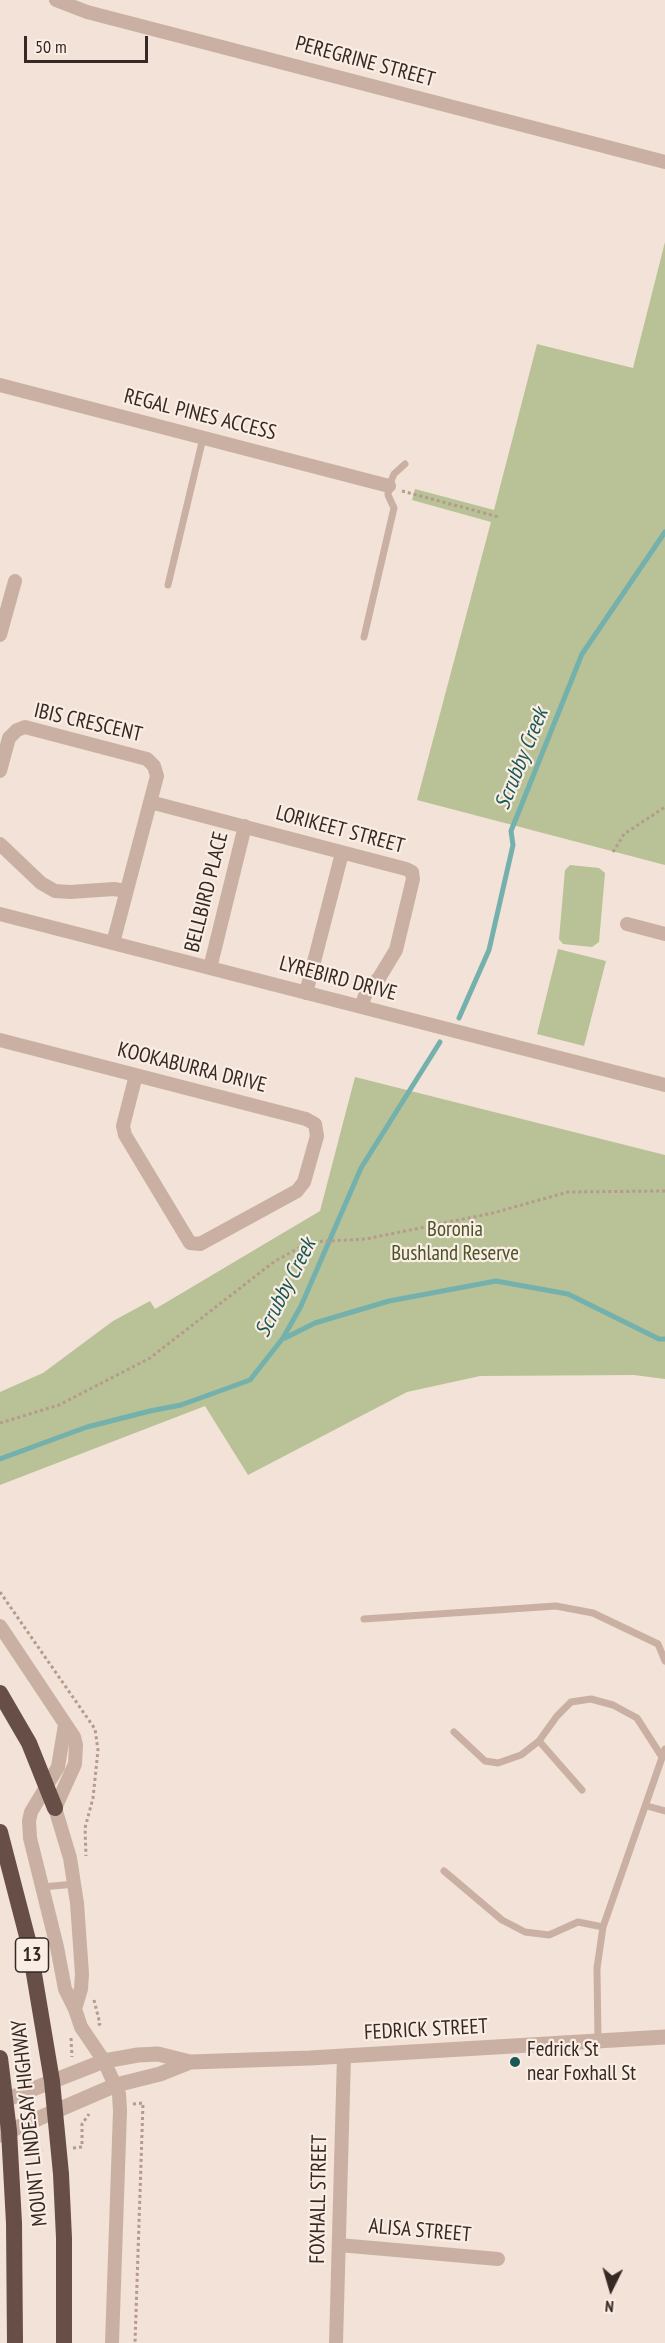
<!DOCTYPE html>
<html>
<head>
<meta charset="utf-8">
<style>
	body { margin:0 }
	#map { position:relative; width:665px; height:2343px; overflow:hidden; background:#f2e2d7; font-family:"PT Sans Narrow",sans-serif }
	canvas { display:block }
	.north { position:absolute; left:581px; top:2259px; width:60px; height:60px; -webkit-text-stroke:4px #faede3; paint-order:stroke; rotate:185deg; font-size:16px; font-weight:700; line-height:24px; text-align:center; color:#352825 }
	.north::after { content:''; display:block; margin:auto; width:21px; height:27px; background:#352825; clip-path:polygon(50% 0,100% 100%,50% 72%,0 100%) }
	.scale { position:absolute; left:24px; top:36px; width:124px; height:27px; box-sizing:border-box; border:3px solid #352825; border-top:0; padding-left:8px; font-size:18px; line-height:21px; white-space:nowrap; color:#352825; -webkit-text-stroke:4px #faede3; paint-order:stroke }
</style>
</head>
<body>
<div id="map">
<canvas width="665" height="2343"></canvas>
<div class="north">N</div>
<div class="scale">50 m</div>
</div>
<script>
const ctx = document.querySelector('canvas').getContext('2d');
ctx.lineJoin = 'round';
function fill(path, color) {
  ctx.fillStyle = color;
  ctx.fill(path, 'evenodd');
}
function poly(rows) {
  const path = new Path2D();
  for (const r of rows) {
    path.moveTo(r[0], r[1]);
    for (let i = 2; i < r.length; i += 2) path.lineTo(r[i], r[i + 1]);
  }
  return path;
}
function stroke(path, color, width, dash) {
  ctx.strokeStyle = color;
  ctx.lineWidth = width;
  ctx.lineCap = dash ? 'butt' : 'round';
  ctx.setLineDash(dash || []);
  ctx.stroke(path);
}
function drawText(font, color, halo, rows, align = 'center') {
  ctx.font = font + ' "PT Sans Narrow",sans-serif';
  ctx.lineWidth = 4.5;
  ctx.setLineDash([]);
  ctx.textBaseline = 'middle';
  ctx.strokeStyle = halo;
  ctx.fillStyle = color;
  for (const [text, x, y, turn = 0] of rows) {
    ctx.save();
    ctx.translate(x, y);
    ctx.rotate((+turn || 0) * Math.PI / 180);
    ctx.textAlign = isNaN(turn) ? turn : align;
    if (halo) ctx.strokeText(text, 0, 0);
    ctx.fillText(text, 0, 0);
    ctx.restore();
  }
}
fill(poly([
	[665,242,665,865,417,800,491,522,412,500,415,489,494,510,537,344,633,368],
	[570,865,599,868,605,873,599,942,592,947,563,944,559,939,565,870],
	[558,949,606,961,584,1046,537,1034],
	[355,1077,665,1155,665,1379,634,1375,480,1376,407,1392,248,1475,205,1406,0,1485,0,1392,43,1373,113,1321,150,1301,155,1309,320,1211]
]), '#b8c296');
stroke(poly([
	[459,1018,489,950,513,845,511,831,582,654,665,532],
	[285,1338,315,1323,389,1301,496,1281,568,1294,659,1339,665,1339],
	[0,1459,87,1427,150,1411,181,1405,250,1380,283,1338,301,1306,361,1168,440,1042]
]), '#74b1ac', 5);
stroke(poly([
	[402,491,499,517],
	[613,852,624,834,665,807],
	[0,1423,59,1405,150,1358,275,1261,310,1242,366,1239,493,1213,568,1192,665,1191],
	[0,1592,95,1729,98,1750,93,1798,85,1828,86,1856],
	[94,2000,100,2024,96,2026],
	[71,2038,72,2057],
	[133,2104,143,2103,135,2343],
	[73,2148,82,2147,82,2124,89,2114],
	[25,2153,43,2150]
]), '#b69a8d', 3, [3, 3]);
stroke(poly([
	[168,585,203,438],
	[364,637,394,508,388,495,389,486,394,474,405,464],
	[364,1619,556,1606,593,1613,658,1644,665,1661],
	[454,1732,485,1761,498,1763,521,1755,539,1741,557,1716,571,1702,591,1699,613,1705,637,1718,662,1757],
	[539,1741,582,1790],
	[647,1806,665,1811],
	[444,1871,502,1920,525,1932,549,1935,578,1922,603,1927],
	[42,1887,75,1884],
	[598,2041,597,1968,603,1927,665,1749]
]), '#cab0a2', 7);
stroke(poly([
	[56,0,87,12,665,162],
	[0,385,389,486],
	[0,635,15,581],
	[0,771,9,738,17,730,25,727,147,759,154,766,157,776,113,943],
	[150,802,406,869,412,872,413,879,396,950,379,978,367,990,361,1007],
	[0,844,41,883,55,891,70,892,114,889,126,891],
	[0,914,665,1085],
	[627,924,665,934],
	[210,968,245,826],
	[306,993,342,853],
	[0,1040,306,1119,315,1124,317,1136,304,1182,297,1191,200,1244,190,1243,125,1135,123,1126,136,1075],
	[0,1626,74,1737,76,1745,75,1764,55,1808,70,1858,77,1903,82,1974,81,1989,75,2009],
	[65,1725,58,1767,31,1812,29,1821,30,1838,57,1947,65,1989,75,2009,81,2027,104,2061,119,2094,120,2111,112,2343],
	[339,2245,498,2259],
	[336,2343,344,2056]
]), '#cab0a2', 14);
stroke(poly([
	[0,2102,104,2061,138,2055,158,2054,190,2062,310,2058,665,2037],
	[0,2135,116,2085,160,2074,190,2062]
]), '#cab0a2', 15);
stroke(poly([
	[0,1693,29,1743,55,1808],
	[0,1832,29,1944,52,2081,61,2174,64,2238,64,2343],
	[0,2058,9,2131,14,2223,15,2343]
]), '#674f48', 16);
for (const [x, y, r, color] of [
	[515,2062,6,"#195855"]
]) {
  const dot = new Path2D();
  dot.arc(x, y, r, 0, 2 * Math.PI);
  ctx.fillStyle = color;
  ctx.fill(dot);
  stroke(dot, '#faede3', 2);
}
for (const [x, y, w] of [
	[32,1955,33]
]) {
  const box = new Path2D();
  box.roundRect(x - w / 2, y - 17, w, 34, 4.5);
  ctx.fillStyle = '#faede3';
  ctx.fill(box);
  stroke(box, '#352825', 1.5);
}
drawText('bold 20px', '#352825', null, [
	["13",32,1955]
]);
drawText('21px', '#352825', '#faede3', [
	["PEREGRINE STREET",365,62,15],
	["REGAL PINES ACCESS",200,415,14],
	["IBIS CRESCENT",88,723,13],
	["LORIKEET STREET",340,830,15],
	["BELLBIRD PLACE",207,892,-76],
	["LYREBIRD DRIVE",338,979,15],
	["KOOKABURRA DRIVE",192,1068,14],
	["FEDRICK STREET",426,2030,-3],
	["MOUNT LINDESAY HIGHWAY",30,2123,-96],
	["FOXHALL STREET",319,2199,-89],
	["ALISA STREET",420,2231,5]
]);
drawText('21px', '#495428', '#faede3', [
	["Boronia",455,1230],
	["Bushland Reserve",455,1254]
]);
drawText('21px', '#352825', '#faede3', [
	["Fedrick St",527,2050],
	["near Foxhall St",527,2074]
], 'left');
drawText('italic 22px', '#195855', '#faede3', [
	["Scrubby Creek",522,759,-68],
	["Scrubby Creek",286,1288,-63]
]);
</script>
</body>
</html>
